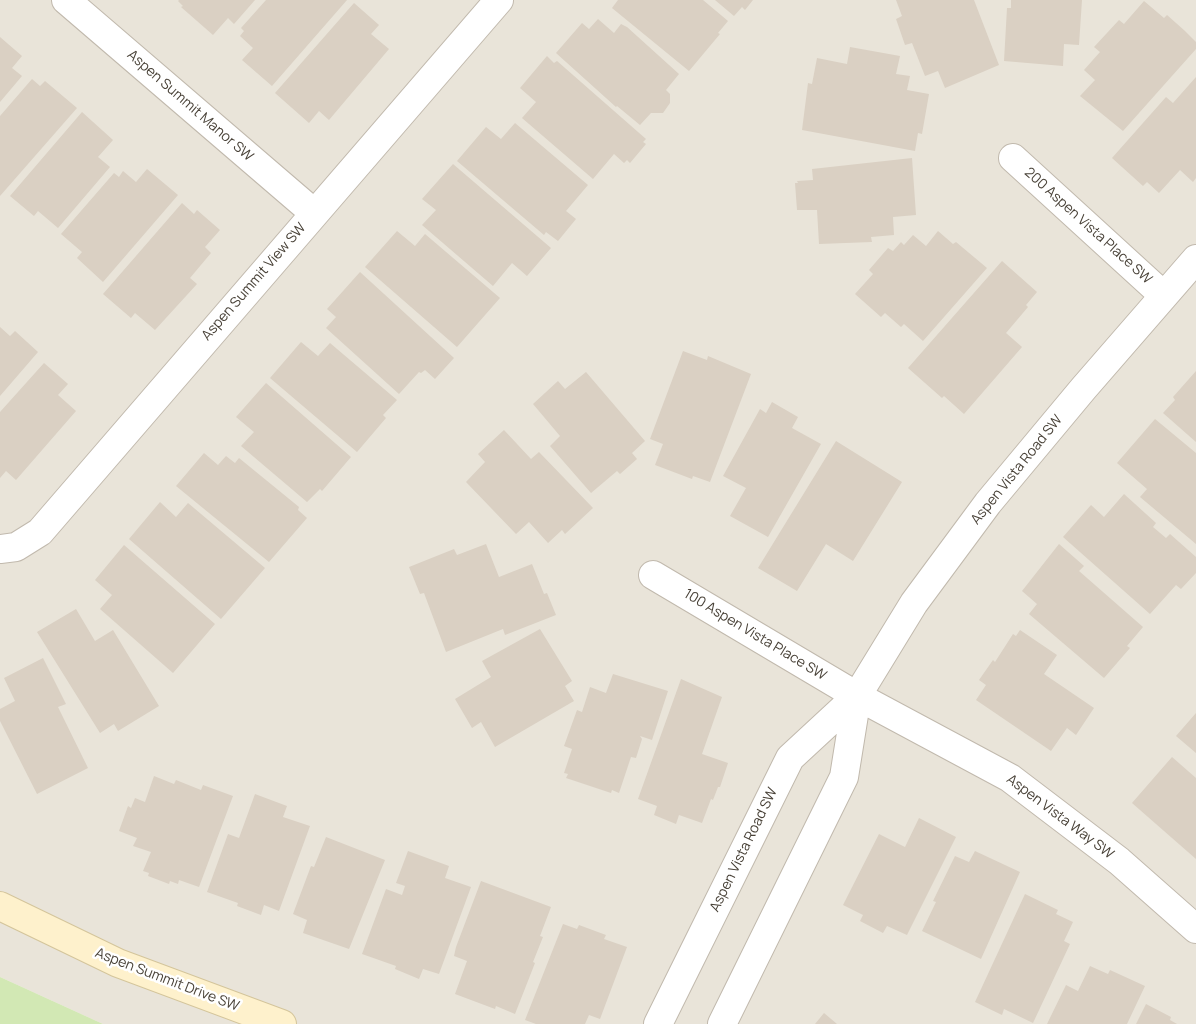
<!DOCTYPE html>
<html>
<head>
<meta charset="utf-8">
<style>
	body { margin:0 }
	canvas { display:block; background:#f5f2eb }
</style>
</head>
<body>
<canvas width="1196" height="1024"></canvas>
<script>
const ctx = document.querySelector('canvas').getContext('2d');
ctx.lineJoin = 'round';
function fill(path, color) {
  ctx.fillStyle = color;
  ctx.fill(path, 'evenodd');
}
function poly(rows) {
  const path = new Path2D();
  for (const r of rows) {
    path.moveTo(r[0], r[1]);
    for (let i = 2; i < r.length; i += 2) path.lineTo(r[i], r[i + 1]);
  }
  return path;
}
function stroke(path, color, width, dash) {
  ctx.strokeStyle = color;
  ctx.lineWidth = width;
  ctx.lineCap = dash ? 'butt' : 'round';
  ctx.setLineDash(dash || []);
  ctx.stroke(path);
}
function drawText(font, color, halo, rows, align = 'center') {
  ctx.font = font + ' Manrope,sans-serif';
  ctx.lineWidth = 5;
  ctx.setLineDash([]);
  ctx.textBaseline = 'middle';
  ctx.strokeStyle = halo;
  ctx.fillStyle = color;
  for (const [text, x, y, turn = 0] of rows) {
    ctx.save();
    ctx.translate(x, y);
    ctx.rotate((+turn || 0) * Math.PI / 180);
    ctx.textAlign = isNaN(turn) ? turn : align;
    if (halo) ctx.strokeText(text, 0, 0);
    ctx.fillText(text, 0, 0);
    ctx.restore();
  }
}
fill(poly([
	[0,0,1196,0,1196,1024,103,1024,0,977]
]), '#e9e4d9');
fill(poly([
	[0,977,103,1024,0,1024]
]), '#d2e8b4');
fill(poly([
	[179,0,255,0,234,24,228,18,213,35,181,7,183,6,178,1],
	[266,0,347,0,272,86,242,60,253,48,240,36,244,31,241,28],
	[618,0,703,0,728,21,718,33,720,34,689,71,612,8],
	[715,0,753,0,745,10,742,7,734,16],
	[896,0,974,0,999,65,945,88,938,71,925,76,912,43,905,45,896,19,902,16],
	[1011,0,1082,0,1079,45,1064,44,1063,66,1004,61,1007,8,1011,8],
	[1144,1,1164,18,1167,15,1185,31,1196,42,1196,49,1123,131,1080,96,1095,80,1084,70,1100,52,1094,47,1119,20,1124,24],
	[354,3,379,25,371,34,389,49,329,120,319,111,309,123,275,93],
	[598,19,614,33,621,24,627,27,679,74,666,90,670,94,670,103,663,113,651,113,640,125,617,106,616,107,556,53,582,23,589,29],
	[0,37,22,56,12,68,22,76,0,102],
	[850,47,900,56,896,74,910,76,907,90,929,94,922,134,918,133,915,151,802,130,808,83,812,84,817,58,847,64],
	[547,56,554,63,557,61,646,139,643,142,646,144,630,163,627,160,624,163,614,154,593,179,522,118,536,102,520,88],
	[1196,77,1196,178,1193,182,1180,170,1159,193,1147,182,1143,186,1112,158,1166,97,1173,103],
	[32,79,40,86,45,81,77,108,0,196,0,116],
	[82,112,113,140,98,157,110,167,58,228,38,211,34,216,10,196],
	[515,123,588,185,566,211,576,219,558,241,546,232,544,235,457,161,486,127,501,139],
	[912,158,916,215,893,217,894,235,871,237,872,242,819,244,817,210,797,210,795,183,798,183,797,181,813,180,812,169],
	[453,164,551,248,527,276,512,263,493,286,422,225,436,210,422,199],
	[147,169,178,195,103,282,77,258,82,252,61,234,114,173,119,177,123,171,136,182],
	[182,203,194,214,197,210,220,230,205,247,211,253,190,278,197,284,155,330,135,313,131,318,103,294],
	[397,231,415,246,425,234,500,298,457,347,365,267],
	[938,231,953,244,956,242,987,268,923,341,904,324,901,327,885,313,881,317,855,294,873,274,869,270,888,248,893,251,901,242,904,245,913,235,926,246],
	[1002,261,1037,292,1026,305,1028,307,1006,333,1022,347,964,414,944,396,942,398,908,368],
	[360,272,454,358,435,379,425,370,421,373,419,372,399,394,326,328,336,317,327,309],
	[0,327,10,336,15,331,38,352,0,396],
	[301,342,318,356,330,343,397,400,383,415,386,418,357,452,270,378],
	[683,351,707,360,708,356,751,374,710,482,693,476,692,479,655,465,663,444,650,439],
	[44,363,68,384,58,395,76,411,16,480,6,471,0,478,0,412],
	[1196,371,1196,442,1163,413,1175,400,1173,397],
	[586,372,645,441,632,453,637,459,620,474,617,471,591,493,550,446,560,436,533,404,558,381,565,389],
	[266,383,351,457,322,491,320,489,307,502,241,446,254,432,236,417],
	[772,402,798,417,792,428,821,444,768,537,730,516,746,488,723,476,760,409,766,413],
	[1155,419,1196,453,1196,544,1140,497,1147,489,1117,463],
	[504,430,531,459,539,452,593,508,565,534,562,530,548,543,529,522,516,534,466,482,485,462,478,454],
	[836,441,902,482,853,561,826,544,797,591,758,568],
	[204,453,218,465,226,456,235,463,239,458,299,507,298,510,307,518,269,562,176,486],
	[1124,494,1156,523,1153,527,1166,538,1170,534,1196,557,1196,573,1181,589,1176,585,1150,614,1063,537,1091,505,1104,517],
	[160,502,176,517,188,503,265,568,221,619,129,539],
	[486,544,499,577,532,564,544,594,547,593,556,615,505,635,503,629,446,652,424,593,420,594,409,567,454,549,457,555],
	[1059,544,1084,566,1079,571,1143,627,1127,646,1130,648,1104,678,1029,614,1037,604,1022,591],
	[124,545,215,624,173,673,100,609,112,595,95,580],
	[76,609,95,641,113,630,159,706,118,731,114,724,100,733,37,632],
	[540,629,572,681,565,686,574,701,495,747,481,722,472,728,455,699,491,677,482,661],
	[1020,630,1057,655,1044,674,1094,708,1076,735,1067,728,1051,751,976,700,986,685,979,680,993,660,995,662,1013,634,1016,636],
	[43,658,66,704,58,707,88,768,37,794,0,721,0,709,15,701,4,678],
	[613,674,668,691,652,740,640,736,642,739,636,758,631,757,619,793,612,790,611,793,566,778,568,774,564,773,572,749,564,746,577,710,582,712,590,687,606,693],
	[681,679,722,697,702,754,728,763,720,787,718,787,713,800,711,799,702,823,679,815,676,824,654,815,657,806,638,799],
	[1196,713,1196,753,1176,736],
	[1172,757,1196,778,1196,859,1132,803],
	[154,776,174,784,176,780,201,790,203,785,233,796,199,887,179,880,178,884,170,881,169,884,148,876,149,873,143,871,151,852,133,846,137,838,119,831,128,806,131,808,135,798,145,802],
	[255,794,287,806,283,817,310,826,279,911,264,905,261,915,237,906,238,903,207,892,228,834,239,838],
	[919,818,956,837,907,935,887,926,883,933,860,921,863,915,843,905,879,834,905,847],
	[326,837,385,860,349,949,303,933,307,920,293,914,311,866,314,867],
	[408,851,449,866,445,878,471,887,439,974,423,969,419,979,395,969,396,966,362,954,386,889,402,895,405,886,396,883],
	[975,851,1020,872,981,959,922,931,936,902,933,901,955,856,969,862],
	[481,881,551,907,540,936,543,937,533,962,535,963,515,1014,496,1006,495,1009,455,994,467,961,454,956,456,947],
	[1025,894,1058,910,1056,914,1073,922,1064,941,1070,944,1033,1023,1004,1009,1002,1015,975,1002],
	[563,924,577,929,579,925,606,935,604,939,627,947,600,1019,589,1015,585,1024,536,1024,525,1020],
	[1090,966,1108,974,1110,970,1145,986,1127,1024,1047,1024,1066,985,1078,991],
	[1146,1004,1171,1017,1170,1020,1177,1024,1136,1024],
	[824,1013,837,1024,815,1024]
]), '#dad0c3');
const street = poly([
	[66,0,314,213],
	[1013,158,1163,295],
	[0,549,16,547,40,532,499,0],
	[653,575,857,696,1010,778,1119,861,1196,929],
	[658,1024,790,758,857,696,914,603,988,503,1083,389,1196,259],
	[722,1024,844,777,857,696]
]);
const secondary = poly([
	[0,906,118,963,282,1024]
]);
stroke(street, '#c1b9ad', 30);
stroke(secondary, '#d4c59b', 30);
stroke(street, '#fff', 28);
stroke(secondary, '#fef1cc', 28);
drawText('14px', '#494238', '#fff', [
	["Aspen Summit Manor SW",190,106,41],
	["200 Aspen Vista Place SW",1088,226,42],
	["Aspen Summit View SW",254,282,-49],
	["Aspen Vista Road SW",1017,470,-51],
	["100 Aspen Vista Place SW",755,635,31],
	["Aspen Vista Way SW",1060,817,37],
	["Aspen Vista Road SW",744,850,-64],
	["Aspen Summit Drive SW",167,980,21]
]);
</script>
</body>
</html>
